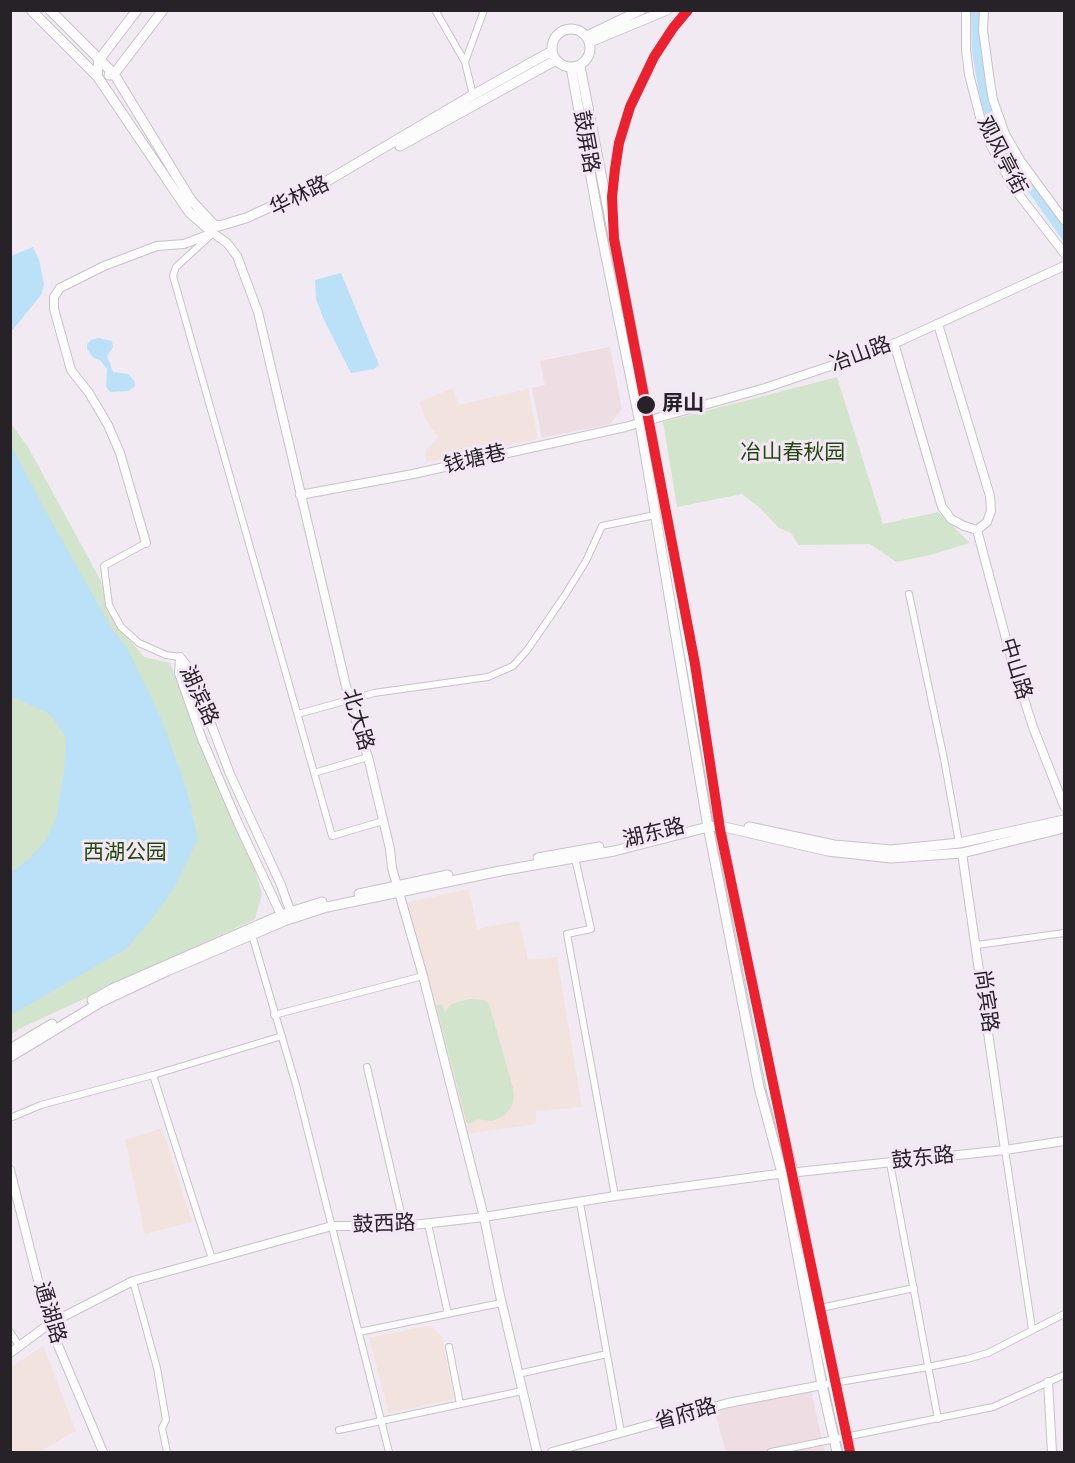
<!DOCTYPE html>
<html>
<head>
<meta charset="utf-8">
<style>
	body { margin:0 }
	#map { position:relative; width:1075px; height:1463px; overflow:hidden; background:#f1eaf2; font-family:"DejaVu Sans",sans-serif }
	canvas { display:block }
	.frame { position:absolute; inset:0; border:12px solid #272228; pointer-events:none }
</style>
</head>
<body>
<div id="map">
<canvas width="1075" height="1463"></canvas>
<div class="frame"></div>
</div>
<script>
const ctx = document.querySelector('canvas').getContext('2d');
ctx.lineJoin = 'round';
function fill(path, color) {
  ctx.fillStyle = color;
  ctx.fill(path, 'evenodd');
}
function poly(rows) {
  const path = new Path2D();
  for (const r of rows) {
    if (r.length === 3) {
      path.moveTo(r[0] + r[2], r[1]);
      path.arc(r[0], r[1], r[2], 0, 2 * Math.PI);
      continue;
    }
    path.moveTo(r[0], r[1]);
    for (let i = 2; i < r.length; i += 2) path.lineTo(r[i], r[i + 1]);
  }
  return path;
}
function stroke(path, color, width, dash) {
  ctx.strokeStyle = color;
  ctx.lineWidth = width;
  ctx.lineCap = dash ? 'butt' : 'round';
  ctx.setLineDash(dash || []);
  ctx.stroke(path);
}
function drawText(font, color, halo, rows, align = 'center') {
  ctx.font = font + ' "DejaVu Sans","Noto Sans SC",sans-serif';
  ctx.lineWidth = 6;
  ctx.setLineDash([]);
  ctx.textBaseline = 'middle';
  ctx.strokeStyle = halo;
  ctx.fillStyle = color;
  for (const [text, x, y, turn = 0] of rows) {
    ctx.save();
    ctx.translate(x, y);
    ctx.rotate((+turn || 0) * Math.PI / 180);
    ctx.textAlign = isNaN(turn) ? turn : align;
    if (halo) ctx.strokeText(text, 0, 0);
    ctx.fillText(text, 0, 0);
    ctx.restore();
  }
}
fill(poly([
	[610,347,622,409,610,424,542,438,532,388,545,385,540,361],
	[811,1390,825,1452,726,1452,714,1409]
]), '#efdde4');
fill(poly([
	[453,388,459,405,528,389,538,439,426,462,426,450,438,438,427,421,419,402],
	[469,889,477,929,519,921,528,960,557,957,582,1107,536,1111,536,1124,465,1134,404,903],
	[162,1128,192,1222,145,1234,125,1140],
	[426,1326,434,1329,442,1337,454,1399,389,1413,369,1338],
	[43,1346,76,1431,44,1449,44,1452,11,1452,11,1367]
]), '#f2e3df');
fill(poly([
	[837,377,883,524,938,512,970,543,926,556,896,562,870,544,799,545,791,533,779,528,760,508,742,494,677,507,663,422],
	[10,422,28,447,101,581,115,623,144,657,170,663,253,864,262,894,255,919,19,1029,11,1035],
	[470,999,484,1000,489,1004,513,1088,514,1097,512,1106,504,1116,492,1121,476,1119,475,1122,467,1124,436,1005,442,1004,445,1014,449,1006,454,1003]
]), '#d3e4cc');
fill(poly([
	[971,11,979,11,981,48,989,102,1000,132,1017,163,1039,194,1064,226,1064,242,1020,180,991,132,981,104,972,52],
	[33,247,39,260,44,284,41,295,11,332,11,256],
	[341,273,379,365,374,369,351,373,324,320,316,299,315,280],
	[99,338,112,341,113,347,107,356,113,372,128,374,134,380,135,386,129,391,110,392,106,387,107,369,100,360,94,358,87,349,87,344,91,340],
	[10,443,44,508,112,629,127,648,161,718,186,787,198,839,174,888,155,915,126,949,11,1015,11,873,31,857,46,840,56,819,64,773,66,737,50,714,11,696]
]), '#bae1f8');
const minor = poly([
	[435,10,465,62,473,95],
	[465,62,484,10],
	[211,235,176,267,173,276,332,836,383,821],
	[146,543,104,566,109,605,121,627,139,643,166,655,180,657],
	[909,594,944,759,959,843],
	[298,714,374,693,488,677,513,666,528,649,565,595,586,561,602,526,655,515],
	[314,773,368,757],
	[575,858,591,929,567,934,615,1196],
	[252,935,296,1085,389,1452],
	[977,945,1064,933],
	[274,1015,423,976],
	[367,1067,404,1226],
	[153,1075,212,1259],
	[10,1118,41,1105,153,1075,282,1036],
	[1005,1150,1032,1329],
	[890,1163,938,1419],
	[580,1203,621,1433],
	[428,1224,448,1314],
	[133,1281,157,1368,166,1420,162,1428,167,1452],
	[816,1309,914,1288],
	[10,1332,20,1347],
	[359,1332,501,1303],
	[449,1347,460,1404],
	[518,1374,607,1354],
	[822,1385,928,1367,967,1359,988,1353,1064,1314],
	[339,1430,522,1391],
	[771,1452,993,1407,1064,1375]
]);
const tertiary = poly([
	[966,10,966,50,969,74,982,125,989,142,1013,187,1064,253],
	[984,10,983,30,990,82,993,100,1005,134,1020,160,1064,220],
	[938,324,990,496,991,511,987,522,977,530],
	[894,343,942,507,951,519,964,526,977,530],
	[300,495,413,474,625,427,765,388,887,347,1064,266],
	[977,530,1013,665,1033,727,1064,806],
	[146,543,120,453,108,425,89,393,71,370,54,309,54,297,60,288,104,266,157,246,184,244,213,233,227,243,237,256,258,312,349,699,368,757,390,849,392,868,423,976,484,1217,499,1291,537,1452],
	[180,657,179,673,202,739,238,823,283,919],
	[180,657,191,671,230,774,281,885,292,916],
	[962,853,1005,1150],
	[10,1170,49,1324,103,1452],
	[10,1353,49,1324,133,1281,332,1226,404,1226,484,1217,615,1196,770,1175,1005,1150,1064,1141],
	[1048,1382,1052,1452],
	[552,1452,728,1403,822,1385]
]);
const secondary = poly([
	[31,10,97,76,189,212,213,233],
	[50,10,114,74,191,200,214,225,219,226,246,218,327,181,473,95,552,51],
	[571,48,19],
	[587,36,641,10],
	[590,42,667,10],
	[580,66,649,421,718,820,771,1088,793,1172,816,1309,848,1452],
	[571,67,600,227,640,423,707,821,759,1087,782,1173,822,1385,837,1452],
	[109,75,114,74,163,10],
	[97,76,99,60,137,10],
	[400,146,556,60],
	[749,827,834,845,891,850,959,843,1064,820],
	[538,858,599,847],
	[359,894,448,875],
	[92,1000,114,988,281,915,322,902],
	[10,1049,52,1024],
	[10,1057,101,1002,167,971,284,921,327,907,500,871,614,851,708,827,720,826,828,851,891,858,962,853,1064,828]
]);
stroke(minor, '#c7c2c8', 8);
stroke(tertiary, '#c7c2c8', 10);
stroke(secondary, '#c7c2c8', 11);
stroke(minor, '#fdfcfd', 6);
stroke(tertiary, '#fdfcfd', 8);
stroke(secondary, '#fdfcfd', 9);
stroke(poly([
	[688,10,673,28,654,57,630,107,619,143,615,169,612,197,614,239,695,664,720,829,850,1452]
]), '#eb212f', 10);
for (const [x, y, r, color] of [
	[646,405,10,"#272228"]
]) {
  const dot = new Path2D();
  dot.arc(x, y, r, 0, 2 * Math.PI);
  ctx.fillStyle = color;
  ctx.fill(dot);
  stroke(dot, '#f3e7f6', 2);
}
drawText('21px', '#272228', '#f3e7f6', [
	["鼓屏路",585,142,80],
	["观风亭街",1001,156,63],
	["华林路",300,197,-26],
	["冶山路",861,355,-20],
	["钱塘巷",475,460,-13],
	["中山路",1015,669,73],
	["湖滨路",198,696,65],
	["北大路",357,720,74],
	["湖东路",654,834,-14],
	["尚宾路",985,1001,82],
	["鼓东路",923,1159,-6],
	["鼓西路",384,1225,-2],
	["通湖路",49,1313,73],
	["省府路",686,1415,-16]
]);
drawText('bold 21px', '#272228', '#f3e7f6', [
	["屏山",662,405]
], 'left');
drawText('21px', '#23480d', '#f3e7f6', [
	["冶山春秋园",793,454],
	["西湖公园",125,854]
]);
</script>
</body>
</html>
